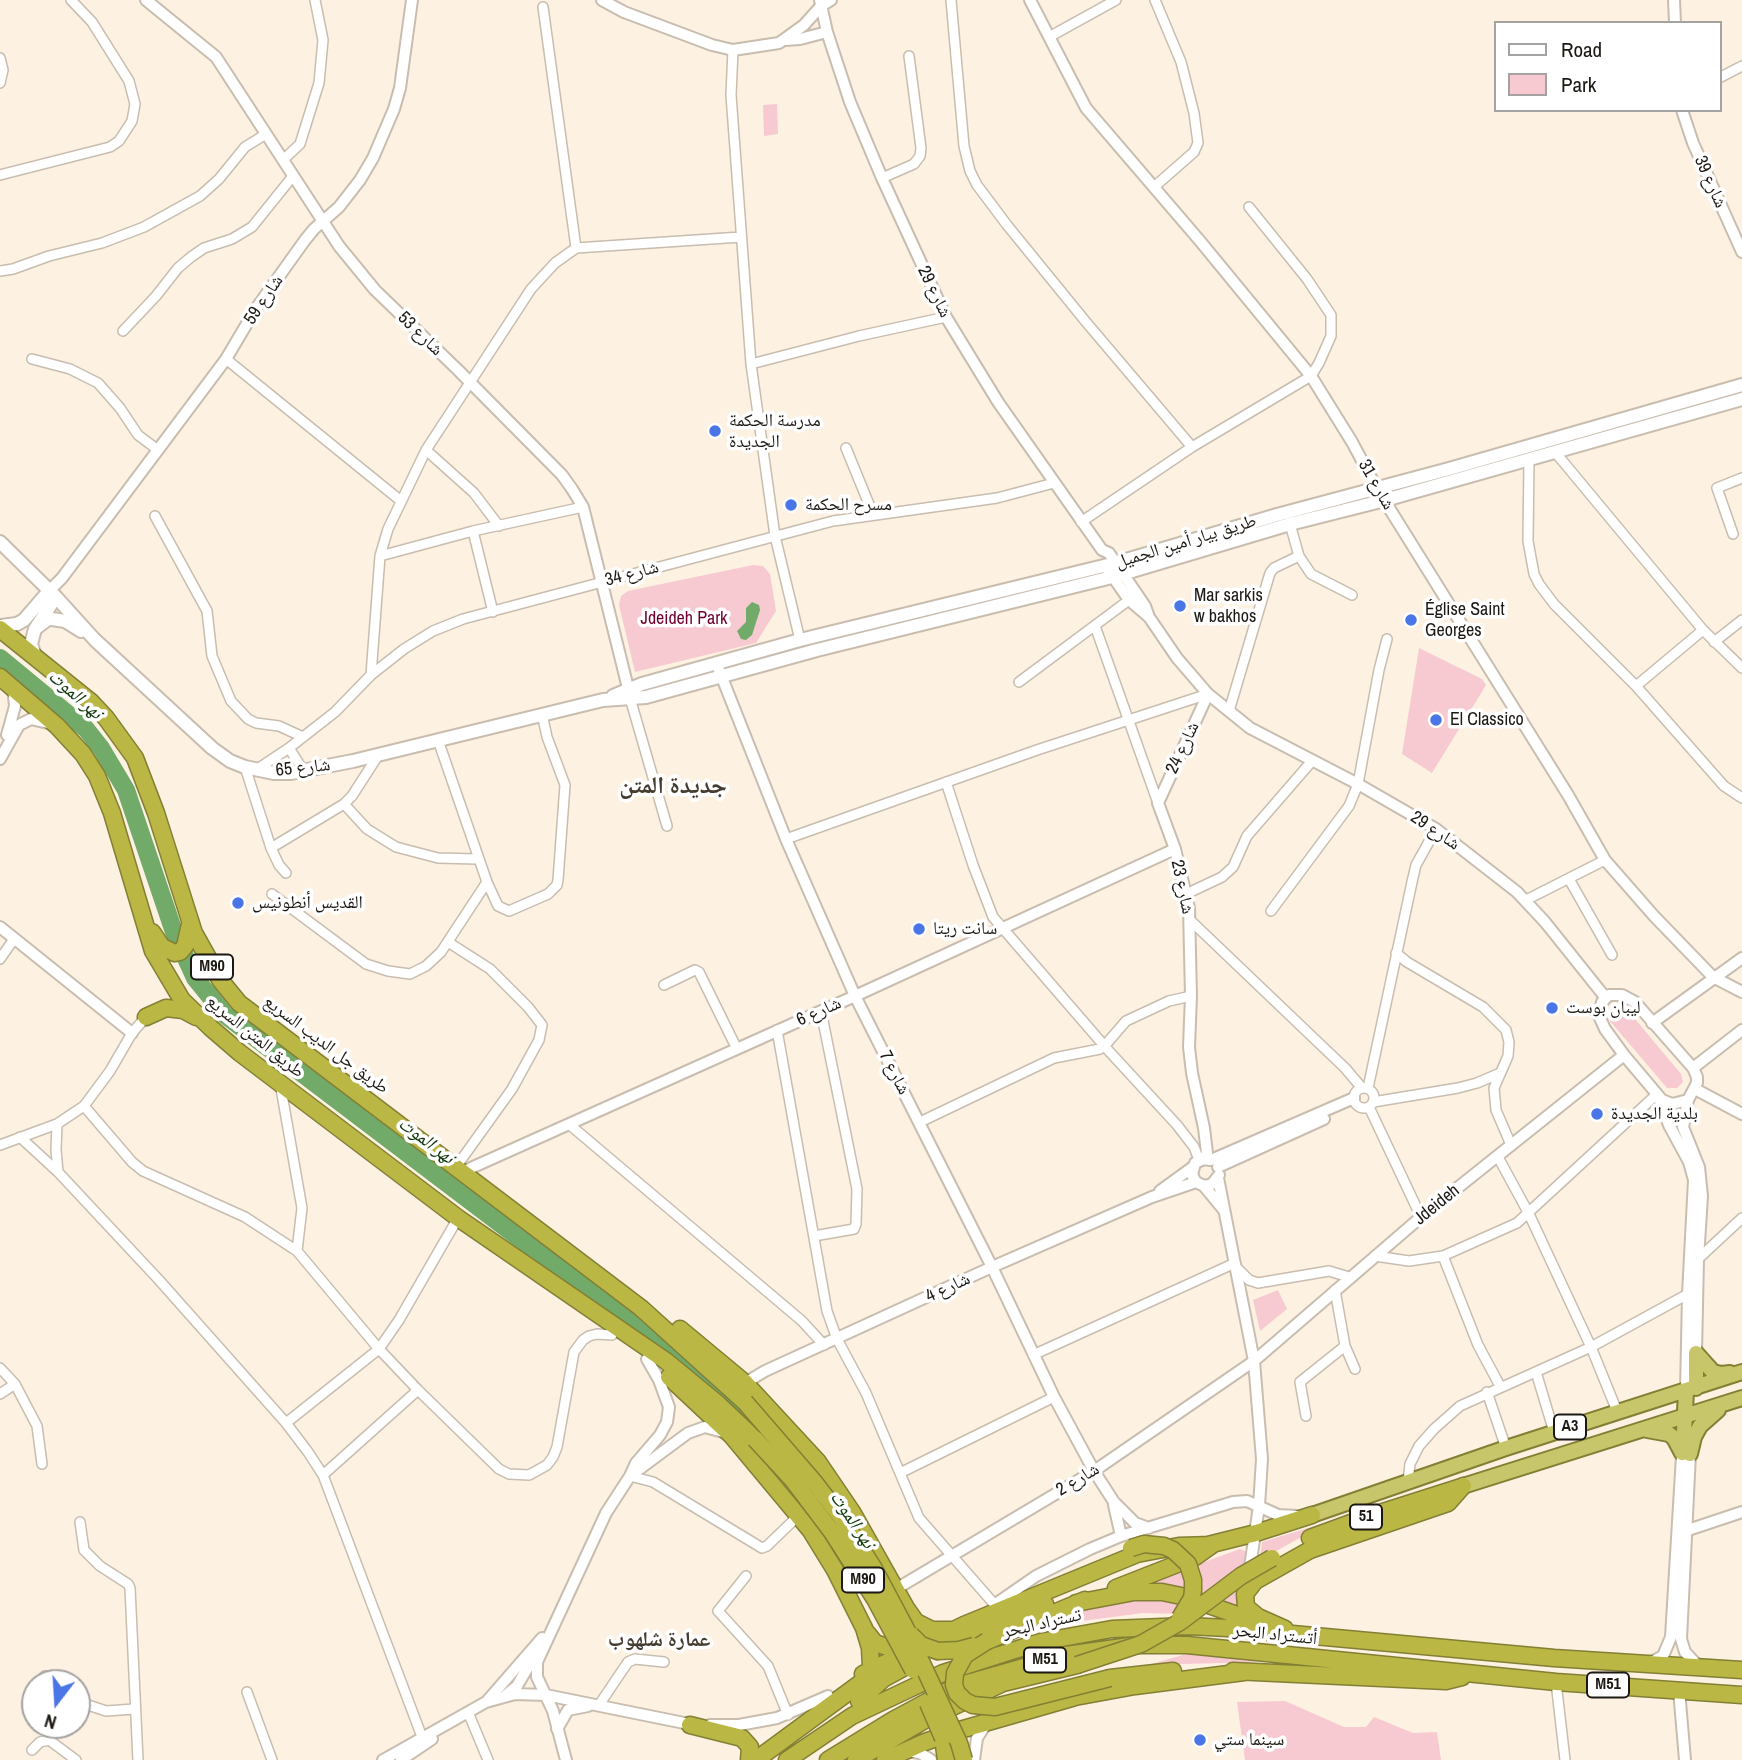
<!DOCTYPE html>
<html>
<head>
<meta charset="utf-8">
<style>
	body { margin:0 }
	#map { position:relative; width:1742px; height:1760px; overflow:hidden; background:#fdf1e2; font-family:"Archivo Narrow",sans-serif }
	canvas { display:block }
	.legend { position:absolute; left:1494px; top:21px; width:228px; height:91px; box-sizing:border-box; background:#fff; border:2px solid #a4a3a1; margin:0; padding:9px 12px; list-style:none; font-size:21px; color:#1c1813 }
	.legend li { display:flex; align-items:center; gap:14px; height:35px }
	.legend b { width:35px; border:2px solid #a4a3a1 }
	.north { position:absolute; left:21px; top:1669px; width:70px; height:70px; box-sizing:border-box; background:#fff; border:2px solid #a4a3a1; border-radius:50%; rotate:197deg; font-size:19px; font-weight:700; line-height:28px; text-align:center; color:#1c1813 }
	.north::after { content:''; display:block; margin:auto; width:24px; height:32px; background:#4975e7; clip-path:polygon(50% 0,100% 100%,50% 72%,0 100%) }
</style>
</head>
<body>
<div id="map">
<canvas width="1742" height="1760"></canvas>
<ul class="legend">
<li><b style="height:9px;background:#fff"></b>Road</li>
<li><b style="height:19px;background:#f7cad2"></b>Park</li>
</ul>
<div class="north">N</div>
</div>
<script>
const ctx = document.querySelector('canvas').getContext('2d');
ctx.lineJoin = 'round';
function fill(path, color) {
  ctx.fillStyle = color;
  ctx.fill(path, 'evenodd');
}
function poly(rows) {
  const path = new Path2D();
  for (const r of rows) {
    if (r.length === 3) {
      path.moveTo(r[0] + r[2], r[1]);
      path.arc(r[0], r[1], r[2], 0, 2 * Math.PI);
      continue;
    }
    path.moveTo(r[0], r[1]);
    for (let i = 2; i < r.length; i += 2) path.lineTo(r[i], r[i + 1]);
  }
  return path;
}
function stroke(path, color, width, dash) {
  ctx.strokeStyle = color;
  ctx.lineWidth = width;
  ctx.lineCap = dash ? 'butt' : 'round';
  ctx.setLineDash(dash || []);
  ctx.stroke(path);
}
function drawText(font, color, halo, rows, align = 'center') {
  ctx.font = font + ' "Archivo Narrow","Noto Naskh Arabic",sans-serif';
  ctx.lineWidth = 7;
  ctx.setLineDash([]);
  ctx.textBaseline = 'middle';
  ctx.strokeStyle = halo;
  ctx.fillStyle = color;
  for (const [text, x, y, turn = 0] of rows) {
    ctx.save();
    ctx.translate(x, y);
    ctx.rotate((+turn || 0) * Math.PI / 180);
    ctx.textAlign = isNaN(turn) ? turn : align;
    if (halo) ctx.strokeText(text, 0, 0);
    ctx.fillText(text, 0, 0);
    ctx.restore();
  }
}
fill(poly([
	[777,104,778,134,764,136,763,105],
	[753,565,763,566,770,574,776,611,756,643,635,672,619,605,621,596,628,591],
	[1419,648,1482,679,1486,685,1432,773,1402,754],
	[1621,1005,1625,1007,1681,1074,1683,1082,1677,1088,1667,1088,1610,1021,1610,1011,1613,1007],
	[1278,1290,1287,1309,1260,1331,1253,1300],
	[1354,1514,1305,1535,1260,1560,1262,1542],
	[1240,1549,1247,1552,1244,1612,1133,1588],
	[1124,1597,1186,1601,1179,1614,1143,1613,1082,1621,1054,1628,1083,1609],
	[1186,1654,1250,1659,1258,1662,1148,1665],
	[1285,1701,1344,1727,1366,1727,1374,1717,1413,1733,1437,1732,1441,1760,1245,1760,1237,1702]
]), '#f7cad2');
fill(poly([
	[752,602,759,605,760,610,752,635,746,640,741,639,737,631,746,622,746,608]
]), '#71aa69');
stroke(poly([
	[0,658,86,729,101,748,126,790,174,932,195,978,225,1015,725,1394,767,1442]
]), '#71aa69', 18);
const minor = poly([
	[951,0,964,146,970,171,977,185,1007,225,1086,322,1192,447],
	[543,7,576,248],
	[1049,37,1116,0],
	[733,50,731,95,751,364,775,536,800,640],
	[0,58,3,70,0,83],
	[1719,78,1742,66],
	[283,160,300,144,319,83,323,40,315,0],
	[0,175,110,147,119,141,132,121,135,104,129,81,92,22,71,0],
	[882,178,914,164,920,156,921,148,909,56],
	[1154,187,1194,152,1198,143,1194,113,1181,62,1155,0],
	[0,271,13,269,49,256,102,243,144,227,200,196,219,179,245,147,266,134],
	[123,331,156,296,178,268,191,257,204,248,232,239,252,227,293,176],
	[32,359,70,369,98,383,120,408,138,435,158,450],
	[226,359,401,501],
	[751,364,859,336,946,317],
	[846,448,873,514],
	[426,450,474,493,499,526],
	[1555,452,1703,630,1742,668],
	[1529,460,1528,541,1534,574,1539,584,1554,604,1636,686,1724,786,1742,798],
	[155,516,207,611,212,656,231,701,248,719,256,723,279,726,303,737],
	[1081,522,1192,447,1311,376,1319,363,1331,336,1331,315,1307,279,1249,207],
	[1290,524,1299,556,1311,574,1352,595],
	[473,531,493,612],
	[1733,534,1717,488,1742,478],
	[380,556,473,531,583,507],
	[1095,626,1158,803],
	[1714,642,1742,620],
	[371,675,380,556,388,529,426,450,531,289,555,263,576,248,741,237],
	[1019,682,1129,600],
	[1636,686,1703,630],
	[630,698,667,826],
	[1229,711,1270,573,1274,568,1299,556],
	[438,740,487,882,498,906,509,911,548,894,557,885,558,880,565,785,547,737,542,714],
	[289,748,303,770],
	[245,767,271,848,279,865,286,873],
	[256,770,289,748,335,712,371,675,404,649,433,631,463,619,833,521,997,498,1054,483],
	[946,782,973,865,993,917,1101,1042],
	[344,804,367,829,396,847,438,858,477,859],
	[786,839,1037,750,1208,694],
	[271,848,344,804,352,796,379,754],
	[1569,879,1612,955],
	[272,894,366,964,388,971,410,974,426,966,441,952,487,882],
	[1186,894,1222,877,1233,867,1247,836,1312,761],
	[1526,900,1605,860],
	[1271,911,1349,806,1358,784,1379,670,1387,639],
	[1190,920,1345,1068,1362,1088],
	[448,942,490,969,528,1007,542,1025,539,1040,512,1089,456,1167],
	[1396,953,1407,962,1483,1007,1506,1030,1509,1042,1508,1056,1494,1088,1496,1110,1511,1145],
	[0,959,14,939],
	[664,985,695,970,699,972,737,1049],
	[777,1030,827,1311,837,1339,866,1393,919,1518,995,1605],
	[1107,1043,1126,1021,1169,1001,1191,996],
	[1107,1049,1177,1125,1194,1147,1199,1160],
	[280,1083,302,1208,297,1251],
	[1364,1098,10],
	[1368,1088,1412,882,1416,865,1436,829],
	[1373,1102,1458,1088,1477,1083,1498,1074],
	[84,1106,132,1162,143,1171,245,1217,297,1251,379,1349,418,1390,499,1469,509,1474,529,1475,547,1465,553,1457,557,1447,574,1352,583,1340,589,1336,597,1334,612,1335],
	[1369,1107,1421,1217],
	[920,1122,1054,1058,1100,1049],
	[57,1124,56,1150,58,1172],
	[570,1125,802,1321,824,1345],
	[20,1137,58,1172,159,1280,286,1423,308,1452,323,1475,422,1737],
	[0,1145,57,1124,84,1106,110,1071,132,1033,146,1017],
	[1498,1157,1529,1214,1591,1347,1617,1411],
	[814,1236,854,1229,856,1224,857,1189,821,1011],
	[1375,1256,1409,1261,1443,1256,1517,1223,1656,1095],
	[1443,1256,1478,1345,1500,1386],
	[1698,1259,1742,1218],
	[1237,1268,1249,1280,1258,1283,1329,1271,1349,1277],
	[1335,1290,1345,1346,1355,1369],
	[1033,1355,1235,1263],
	[0,1368,15,1384,37,1426,42,1464],
	[1536,1372,1554,1432],
	[1487,1392,1506,1448],
	[0,1394,15,1384],
	[1306,1416,1300,1382,1345,1346],
	[286,1423,379,1349,399,1320,458,1218],
	[900,1473,1054,1397],
	[323,1475,418,1390],
	[630,1476,653,1482,762,1548,767,1546,798,1516],
	[1408,1481,1410,1464,1419,1446,1434,1429,1460,1406,1591,1347,1688,1294],
	[80,1522,84,1550,100,1566,128,1584,130,1588,138,1760],
	[746,1576,718,1611,768,1666,788,1715],
	[45,1676,55,1683],
	[1556,1682,1565,1760],
	[247,1692,272,1760],
	[77,1698,88,1705,106,1711,134,1709],
	[599,1705,628,1662,635,1659,664,1662],
	[470,1717,488,1760],
	[49,1740,56,1725],
	[32,1750,40,1742,49,1740,76,1760]
]);
const tertiary = poly([
	[146,0,216,57,339,246,375,290,458,370,562,475,572,489,583,507,630,696],
	[602,0,624,12,712,45,733,50,779,43,804,25,821,6,831,0],
	[820,0,827,32,850,102,882,178,946,317,998,402,1102,550,1109,553,1113,559,1145,606,1149,617,1177,658,1208,694,1250,728,1358,784,1436,829,1517,892,1545,922,1605,997],
	[1030,0,1086,108,1200,241,1311,376,1352,442,1376,487,1568,795,1605,860,1654,916,1713,977,1742,992],
	[1674,0,1675,23],
	[785,40,800,39,827,32],
	[1682,110,1693,143,1742,252],
	[1108,570,1129,600,1149,617],
	[49,591,62,578,226,359,255,310,305,240,314,229,339,207,360,180,373,158,394,109,400,88,412,0],
	[719,670,786,839,855,996,992,1267,1054,1397,1094,1471,1114,1502,1135,1523,1149,1528],
	[7,735,15,706,13,687],
	[0,759,19,725,31,719,52,724],
	[0,927,132,1033],
	[1609,995,1622,995,1635,1002,1693,1068,1697,1077,1697,1083,1688,1100,1672,1104,1662,1100,1624,1055,1605,1029,1599,1016,1602,1002,1609,995],
	[1652,1023,1742,958],
	[1693,1068,1742,1030],
	[1695,1089,1742,1114],
	[1659,1098,1669,1125,1689,1162,1694,1180,1688,1294,1686,1391],
	[1688,1100,1683,1127,1699,1167,1702,1196,1698,1259,1696,1353],
	[1204,1159,1207,1153,1204,1128,1192,1073,1189,1047,1191,996,1189,908,1175,849,1158,803,1208,694],
	[1209,1160,1204,1159,1195,1163,1192,1175,1196,1182,1204,1186,1223,1209],
	[1211,1160,1354,1098],
	[1218,1167,1324,1119],
	[462,1172,855,996,1175,849],
	[1218,1178,1254,1361,1262,1459,1259,1506,1249,1574],
	[1204,1186,1212,1184,1219,1175],
	[1160,1191,1193,1167],
	[745,1383,765,1371,992,1267,1152,1197,1196,1182],
	[1690,1454,1681,1639,1685,1652,1700,1668],
	[630,1476,688,1433,705,1427,723,1432],
	[1114,1505,1121,1536],
	[1682,1532,1742,1512],
	[896,1589,1094,1471,1254,1361,1421,1217,1624,1055],
	[997,1603,1036,1576,1090,1549,1121,1536,1233,1502,1247,1501,1278,1515,1297,1516],
	[1650,1663,1663,1656,1671,1637,1682,1456],
	[1679,1690,1685,1760],
	[506,1695,517,1686,535,1655],
	[488,1700,542,1638],
	[710,1725,739,1725,777,1718,828,1696],
	[557,1729,568,1710,588,1706],
	[906,1751,920,1753,931,1760],
	[383,1760,486,1702,515,1694,546,1695,694,1725],
	[401,1760,432,1739],
	[566,1760,553,1711,537,1677,537,1662,606,1513,630,1476,636,1463,660,1435,667,1422,669,1407,659,1380,647,1359],
	[974,1760,977,1738,986,1724]
]);
const secondary = poly([
	[0,542,56,597,95,640,212,748,230,761,245,767,274,773,291,773,353,761,603,700,646,697,817,650,1112,577,1290,524,1385,500,1742,399],
	[0,626,17,624,24,620,49,591],
	[35,629,48,619,52,619,65,621,81,631],
	[35,656,31,644,35,629,56,597],
	[613,696,642,684,800,640,1116,563,1277,515,1449,469,1742,385]
]);
const trunk = poly([
	[1696,1353,1713,1372,1721,1374,1730,1373],
	[1696,1388,1696,1353],
	[1647,1430,1669,1434,1674,1438,1682,1453],
	[1683,1452,1686,1391],
	[1690,1454,1694,1437,1700,1426,1718,1410],
	[1463,1486,1742,1398],
	[1312,1515,1506,1448,1742,1372]
]);
const motorway = poly([
	[0,629,91,702,106,718,135,758,156,813,194,933,221,981,239,1003,641,1308,745,1402],
	[0,677,57,726,83,754,97,776,112,813,153,951,182,1000,211,1028,240,1053,458,1218,666,1361,718,1404,755,1439],
	[152,932,162,947,175,953,180,952,185,946,190,924],
	[146,1017,166,1008,183,1010,196,1017],
	[680,1329,745,1383,818,1462,852,1512,906,1608,916,1622,932,1630,952,1630],
	[669,1377,731,1435,811,1531,835,1570,864,1628,870,1648,871,1667,862,1682,756,1760],
	[1310,1538,1370,1516,1461,1487],
	[1204,1546,1256,1533,1312,1515],
	[1116,1588,1195,1557,1212,1545],
	[1076,1603,1134,1592,1162,1592,1186,1597,1257,1622],
	[1285,1629,1258,1617,1246,1607,1245,1594,1255,1581,1310,1550,1448,1503,1463,1486],
	[867,1633,875,1643,887,1647,899,1643,907,1633],
	[987,1641,1085,1600],
	[937,1651,1045,1604],
	[1233,1671,1446,1681,1462,1677],
	[863,1674,964,1625,1137,1554,1179,1546,1212,1545],
	[1110,1678,1173,1671],
	[859,1701,883,1679,914,1662],
	[690,1725,742,1738,750,1747,749,1760],
	[943,1738,946,1760],
	[787,1760,852,1716,943,1673,1040,1642,1112,1629,1188,1626,1227,1628,1554,1658,1742,1670],
	[828,1760,893,1720,945,1692,968,1683,1066,1655,1137,1645,1187,1645,1556,1682,1742,1695],
	[856,1760,923,1721,1003,1683,1077,1665],
	[885,1760,925,1742,960,1730,1075,1697,1135,1686,1244,1672]
]);
stroke(minor, '#c8bdaf', 12);
stroke(tertiary, '#c8bdaf', 14);
stroke(secondary, '#c8bdaf', 16);
stroke(trunk, '#837f34', 18);
stroke(motorway, '#837f34', 19);
stroke(minor, '#fff', 9);
stroke(tertiary, '#fff', 10);
stroke(secondary, '#fff', 12);
stroke(trunk, '#c8c66a', 14);
stroke(motorway, '#bab745', 16);
const motorwayBridge = poly([
	[745,1402,815,1483,841,1517,873,1567,906,1629,959,1743,964,1760],
	[755,1439,792,1479,832,1532,875,1599,913,1670],
	[1131,1548,1144,1544,1164,1546,1173,1550,1188,1564,1193,1580,1193,1590,1192,1598,1180,1618],
	[911,1635,921,1645,938,1651,959,1650,974,1646],
	[987,1641,965,1655,955,1673,954,1685,957,1693,965,1701,973,1705,995,1707,1110,1678],
	[1077,1665,1141,1644,1180,1622,1241,1576,1272,1558],
	[928,1703,943,1738]
]);
stroke(motorwayBridge, '#837f34', 19, []);
stroke(motorwayBridge, '#bab745', 16);
for (const [x, y, r, color] of [
	[715,431,7,"#4975e7"],
	[791,505,7,"#4975e7"],
	[1180,606,7,"#4975e7"],
	[1411,620,7,"#4975e7"],
	[1436,720,7,"#4975e7"],
	[238,903,7,"#4975e7"],
	[919,929,7,"#4975e7"],
	[1552,1008,7,"#4975e7"],
	[1597,1114,7,"#4975e7"],
	[1200,1740,7,"#4975e7"]
]) {
  const dot = new Path2D();
  dot.arc(x, y, r, 0, 2 * Math.PI);
  ctx.fillStyle = color;
  ctx.fill(dot);
  stroke(dot, '#fff', 2.5);
}
for (const [x, y, w] of [
	[212,967,42],
	[1570,1427,32],
	[1366,1517,32],
	[863,1580,42],
	[1045,1660,42],
	[1608,1685,42]
]) {
  const box = new Path2D();
  box.roundRect(x - w / 2, y - 12.5, w, 25, 5);
  ctx.fillStyle = '#fff';
  ctx.fill(box);
  stroke(box, '#1c1813', 2);
}
drawText('bold 16px', '#1c1813', null, [
	["M90",212,967],
	["A3",1570,1427],
	["51",1366,1517],
	["M90",863,1580],
	["M51",1045,1660],
	["M51",1608,1685]
]);
drawText('18px', '#1c1813', '#fff', [
	["شارع 39",1710,182,66],
	["شارع 29",934,292,64],
	["شارع 59",264,300,-56],
	["شارع 53",420,334,44],
	["شارع 31",1376,485,60],
	["طريق بيار أمين الجميل",1186,542,-17],
	["شارع 34",632,574,-15],
	["شارع 24",1183,748,-65],
	["شارع 65",303,768,-6],
	["شارع 29",1435,831,34],
	["شارع 23",1182,887,78],
	["شارع 6",819,1012,-24],
	["طريق المتن السريع",255,1037,39],
	["طريق جل الديب السريع",326,1045,37],
	["شارع 7",894,1073,63],
	["Jdeideh",1437,1205,-39],
	["شارع 4",948,1288,-25],
	["شارع 2",1078,1480,-31],
	["تستراد البحر",1042,1624,-13],
	["أتستراد البحر",1275,1635,6]
]);
drawText('18px', '#1c1813', '#fff', [
	["مدرسة الحكمة",729,421],
	["الجديدة",729,442],
	["مسرح الحكمة",805,505],
	["Mar sarkis",1194,596],
	["w bakhos",1194,617],
	["Église Saint",1425,610],
	["Georges",1425,631],
	["El Classico",1450,720],
	["القديس أنطونيس",252,903],
	["سانت ريتا",933,929],
	["ليبان بوست",1566,1008],
	["بلدية الجديدة",1611,1114],
	["سينما ستي",1214,1740]
], 'left');
drawText('18px', '#6f002e', '#fff', [
	["Jdeideh Park",684,619]
]);
drawText('italic 19px', '#133a0e', '#fff', [
	["نهر الموت",75,695,41],
	["نهر الموت",426,1141,37],
	["نهر الموت",852,1520,56]
]);
drawText('bold 21px', '#453c30', '#fff', [
	["عمارة شلهوب",659,1640]
]);
drawText('bold 24px', '#453c30', '#fff', [
	["جديدة المتن",673,787]
]);
</script>
</body>
</html>
